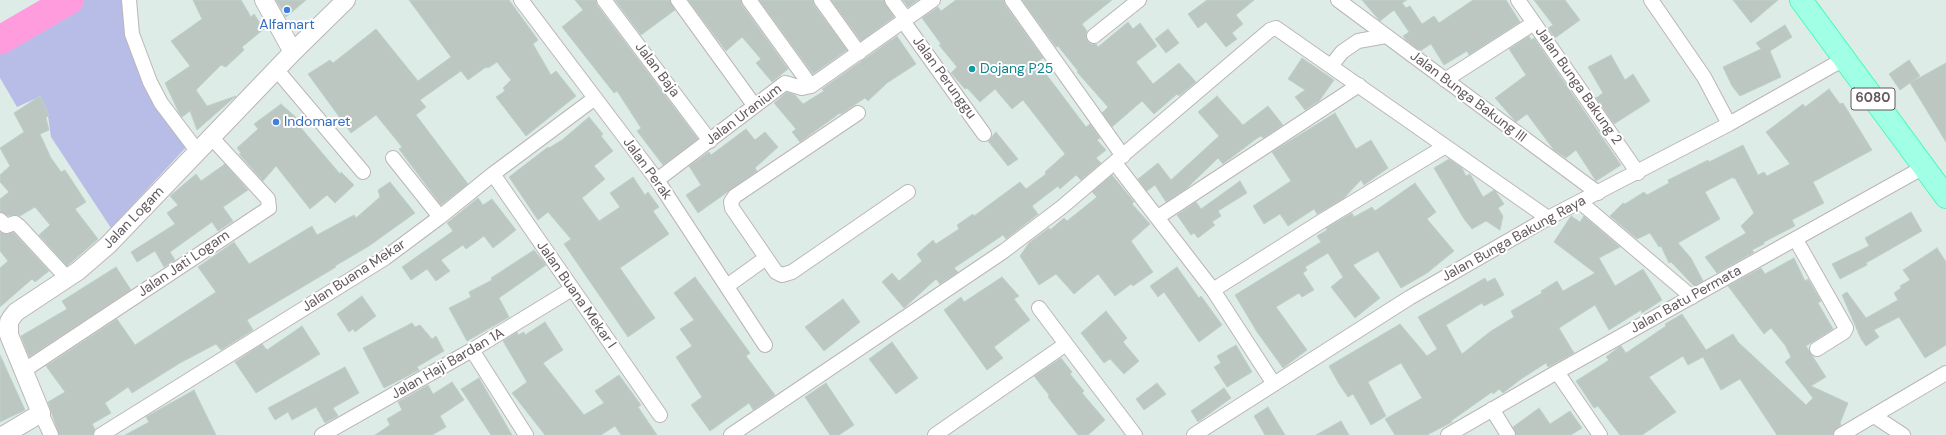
<!DOCTYPE html>
<html>
<head>
<meta charset="utf-8">
<style>
	body { margin:0 }
	canvas { display:block; background:#deece8 }
</style>
</head>
<body>
<canvas width="1946" height="435"></canvas>
<script>
const ctx = document.querySelector('canvas').getContext('2d');
ctx.lineJoin = 'round';
function fill(path, color) {
  ctx.fillStyle = color;
  ctx.fill(path, 'evenodd');
}
function poly(rows) {
  const path = new Path2D();
  for (const r of rows) {
    path.moveTo(r[0], r[1]);
    for (let i = 2; i < r.length; i += 2) path.lineTo(r[i], r[i + 1]);
  }
  return path;
}
function stroke(path, color, width, dash) {
  ctx.strokeStyle = color;
  ctx.lineWidth = width;
  ctx.lineCap = dash ? 'butt' : 'round';
  ctx.setLineDash(dash || []);
  ctx.stroke(path);
}
function drawText(font, color, halo, rows, align = 'center') {
  ctx.font = font + ' "DM Sans",sans-serif';
  ctx.lineWidth = 4;
  ctx.setLineDash([]);
  ctx.textBaseline = 'middle';
  ctx.strokeStyle = halo;
  ctx.fillStyle = color;
  for (const [text, x, y, turn = 0] of rows) {
    ctx.save();
    ctx.translate(x, y);
    ctx.rotate((+turn || 0) * Math.PI / 180);
    ctx.textAlign = isNaN(turn) ? turn : align;
    if (halo) ctx.strokeText(text, 0, 0);
    ctx.fillText(text, 0, 0);
    ctx.restore();
  }
}
fill(poly([
	[76,0,136,0,138,50,190,143,111,228,51,137,48,116,39,97,17,107,0,78,0,51,49,16]
]), '#b8bde7');
stroke(poly([
	[0,40,69,0]
]), '#ff9cde', 29);
const building = poly([
	[193,0,241,0,251,17,254,14,264,29,242,47,244,50,226,67,221,65,196,90,207,106,236,96,197,130,190,111,182,117,180,115,165,83,190,66,171,41,202,19,193,0],
	[276,0,306,0,286,17,276,0],
	[409,0,509,0,538,40,533,44,551,75,556,71,576,96,526,136,496,97,505,91,503,88,511,80,497,62,488,68,486,67,468,80,461,71,420,100,426,107,416,115,468,184,441,205,399,149,402,147,376,115,351,133,308,74,330,60,333,63,376,29,418,81,451,57,409,0],
	[575,0,596,0,597,5,698,139,663,165,637,131,641,128,617,91,614,93,562,27,583,10,575,0],
	[615,0,670,0,675,10,641,35,615,0],
	[688,0,741,0,742,5,788,69,772,82,756,63,761,59,742,37,726,51,688,0],
	[759,0,813,0,814,5,847,50,813,74,759,0],
	[831,0,884,0,894,17,861,41,831,0],
	[903,0,918,0,908,7,903,0],
	[956,0,1004,0,1005,5,1043,58,1037,62,1086,127,1090,124,1100,138,1097,140,1106,150,1096,158,1101,163,1081,180,1076,175,1060,189,1058,186,1032,206,1038,214,1006,239,1003,235,954,268,958,272,940,284,936,279,904,308,882,282,892,273,899,281,922,261,917,254,933,240,936,244,959,229,957,225,973,214,974,216,1020,182,1026,189,1046,174,1045,172,1065,154,1023,100,1012,109,995,89,980,102,967,88,965,89,951,73,957,67,939,45,941,44,922,18,938,7,941,11,956,0],
	[1022,0,1112,0,1082,24,1087,31,1086,37,1088,42,1091,44,1096,44,1098,47,1128,22,1133,29,1140,23,1157,46,1136,62,1153,84,1179,63,1196,82,1179,96,1177,94,1154,114,1142,101,1112,127,1102,113,1108,107,1077,72,1078,71,1058,46,1056,47,1022,0],
	[1207,0,1254,0,1236,15,1243,24,1232,33,1237,39,1226,47,1206,22,1198,28,1188,14,1207,0],
	[1362,0,1407,0,1402,3,1406,8,1410,6,1422,24,1434,16,1439,23,1473,0,1506,0,1520,22,1469,55,1467,51,1444,65,1431,44,1420,51,1406,40,1403,36,1409,32,1394,10,1380,21,1362,0],
	[1534,0,1565,0,1580,20,1555,38,1548,28,1553,25,1534,0],
	[1733,0,1778,0,1751,23,1733,0],
	[1785,25,1792,37,1770,51,1781,77,1740,96,1732,86,1723,67,1761,49,1756,43,1785,25],
	[1168,29,1179,43,1166,53,1155,39,1168,29],
	[897,36,916,64,887,83,868,101,865,98,841,114,840,113,800,142,792,132,796,129,774,103,787,92,795,95,803,104,824,91,822,89,897,36],
	[1529,36,1531,40,1534,38,1621,165,1596,181,1576,150,1566,158,1554,150,1527,114,1516,122,1495,98,1526,75,1509,49,1529,36],
	[1611,55,1625,80,1633,74,1650,101,1614,124,1596,98,1603,93,1588,67,1611,55],
	[1302,58,1334,80,1319,101,1305,110,1295,97,1305,90,1288,79,1302,58],
	[1909,60,1920,76,1900,90,1889,74,1909,60],
	[1946,63,1946,142,1910,83,1946,63],
	[1829,89,1840,104,1843,103,1872,150,1813,182,1824,203,1792,220,1795,226,1764,242,1764,244,1752,250,1754,252,1717,273,1705,257,1746,233,1741,226,1754,213,1735,178,1733,179,1733,177,1705,192,1720,219,1678,243,1691,258,1703,281,1694,286,1671,262,1669,263,1661,246,1659,247,1650,233,1637,239,1610,216,1623,203,1625,204,1644,192,1647,195,1669,183,1668,180,1708,160,1709,162,1743,145,1758,175,1764,172,1767,176,1790,164,1766,132,1803,104,1805,107,1829,89],
	[40,96,49,115,46,118,49,130,40,134,51,158,61,172,65,170,86,202,75,209,98,239,67,266,39,235,50,225,35,207,20,216,16,215,8,216,0,212,0,199,9,192,0,182,0,175,10,166,0,148,24,132,14,113,40,96],
	[1217,96,1243,125,1268,106,1283,125,1263,138,1261,136,1256,139,1223,164,1218,158,1187,188,1166,202,1155,185,1147,191,1138,179,1158,163,1171,180,1219,136,1198,112,1217,96],
	[281,104,299,120,296,122,340,174,341,172,354,185,335,203,327,195,310,209,276,166,263,181,239,154,241,153,237,148,258,129,254,124,281,104],
	[1335,113,1356,149,1371,140,1388,168,1364,185,1361,180,1343,199,1317,214,1314,209,1288,226,1280,214,1264,224,1253,206,1291,181,1272,152,1335,113],
	[589,117,603,134,601,136,613,151,594,166,605,179,582,198,599,221,620,207,610,193,633,177,645,195,648,192,659,207,653,211,669,234,620,268,655,318,628,337,564,244,571,239,548,212,538,220,509,177,548,147,549,148,562,140,589,117],
	[746,129,755,140,765,132,778,147,755,168,757,171,698,213,686,195,701,185,689,166,709,152,711,155,746,129],
	[996,132,1018,159,1008,166,988,141,996,132],
	[1449,159,1462,168,1466,176,1470,174,1483,197,1494,190,1496,192,1504,204,1498,208,1503,216,1500,230,1486,221,1472,229,1464,219,1434,168,1449,159],
	[225,164,248,190,223,207,233,221,218,231,212,222,170,252,175,260,164,267,155,251,137,262,131,252,175,224,167,213,178,205,170,196,196,174,201,181,225,164],
	[1112,175,1134,202,1132,204,1150,224,1131,241,1153,272,1133,286,1131,284,1115,296,1098,274,1074,294,1056,274,1039,285,1020,256,1029,243,1049,228,1050,230,1064,218,1067,221,1097,197,1092,192,1112,175],
	[1240,181,1247,193,1218,211,1221,216,1212,222,1215,225,1198,238,1194,233,1191,235,1177,215,1196,202,1201,209,1240,181],
	[390,182,415,213,369,246,335,266,336,267,247,320,253,330,221,350,216,344,180,363,132,393,128,387,105,403,111,413,92,424,95,429,93,435,59,435,48,402,65,392,46,366,117,319,135,345,216,292,198,267,234,242,249,264,312,226,317,235,354,215,356,218,380,197,378,190,390,182],
	[1415,183,1436,212,1427,219,1454,251,1427,273,1401,288,1378,251,1353,265,1380,298,1355,318,1331,287,1343,277,1328,253,1305,267,1307,270,1303,273,1314,290,1302,297,1299,293,1276,307,1307,350,1283,368,1257,332,1235,295,1321,242,1317,236,1327,230,1326,228,1352,213,1354,217,1372,207,1375,211,1415,183],
	[478,198,483,205,492,199,516,230,493,248,484,236,466,249,463,245,441,260,450,271,436,281,427,269,411,280,402,267,453,231,447,223,478,198],
	[1911,212,1922,231,1866,263,1867,265,1840,279,1832,264,1869,246,1865,238,1911,212],
	[1571,216,1580,222,1584,216,1620,247,1599,258,1615,286,1643,269,1662,300,1642,313,1641,310,1609,330,1595,305,1559,328,1574,353,1548,367,1546,363,1521,379,1503,393,1499,389,1493,394,1492,392,1451,421,1452,422,1427,435,1395,435,1385,419,1422,398,1401,363,1368,382,1386,416,1371,425,1353,394,1348,397,1339,384,1329,366,1400,324,1427,356,1437,349,1418,317,1485,278,1487,282,1495,278,1504,295,1484,306,1482,303,1446,325,1462,354,1491,331,1514,317,1511,311,1542,293,1541,291,1557,281,1563,291,1595,273,1554,242,1571,216],
	[0,232,4,234,13,232,49,271,35,282,32,279,0,307,0,268,8,261,0,251,0,232],
	[1937,248,1946,262,1946,345,1925,358,1899,317,1874,330,1879,337,1866,346,1861,339,1842,295,1847,292,1866,318,1898,300,1894,293,1901,288,1900,286,1910,280,1903,270,1937,248],
	[534,250,546,265,499,298,509,317,467,341,449,308,471,297,469,292,492,280,491,278,534,250],
	[1794,258,1805,281,1808,279,1821,301,1818,303,1833,329,1806,346,1826,377,1811,386,1848,403,1840,423,1841,425,1834,431,1833,435,1777,435,1740,379,1721,390,1703,357,1688,365,1683,356,1649,377,1676,412,1642,435,1620,435,1598,406,1594,408,1576,381,1609,360,1606,357,1619,347,1621,346,1626,353,1666,326,1665,324,1682,314,1706,350,1733,334,1738,342,1806,405,1813,398,1785,362,1791,357,1785,345,1771,328,1764,334,1728,286,1761,268,1765,274,1794,258],
	[116,267,131,290,29,357,21,336,67,309,62,301,116,267],
	[1177,267,1199,298,1201,296,1222,325,1199,342,1164,292,1158,297,1150,286,1177,267],
	[695,277,750,353,746,356,775,395,753,410,749,403,710,431,691,405,702,397,676,357,692,346,680,329,694,320,674,293,695,277],
	[1002,277,1019,296,1014,299,1030,320,994,347,1003,358,987,370,944,310,961,297,964,302,1002,277],
	[362,296,376,316,355,332,353,329,349,332,337,314,362,296],
	[843,299,860,322,824,351,805,327,843,299],
	[1106,311,1127,338,1123,342,1139,361,1124,374,1110,359,1104,363,1081,333,1106,311],
	[545,322,563,350,543,363,584,415,604,403,595,391,619,375,641,405,638,407,657,435,621,435,615,426,601,435,545,435,512,393,527,382,503,341,517,332,518,335,524,332,525,335,545,322],
	[412,323,415,327,420,325,432,339,436,336,444,351,417,367,419,370,384,388,363,348,412,323],
	[302,326,320,354,256,393,235,362,262,344,267,350,302,326],
	[892,342,918,378,896,394,869,359,892,342],
	[1236,345,1252,372,1227,387,1214,367,1221,363,1217,356,1236,345],
	[0,355,25,410,0,422,0,355],
	[1061,358,1072,372,1070,374,1084,391,1082,393,1105,420,1088,435,1078,435,1048,397,1049,395,1034,376,1061,358],
	[345,367,359,393,333,408,338,416,325,423,316,407,292,420,288,412,275,420,268,408,345,367],
	[479,378,512,435,491,435,461,389,479,378],
	[452,382,464,400,440,416,446,427,432,435,375,435,390,425,387,419,402,410,398,402,428,385,433,394,452,382],
	[826,383,854,425,839,435,830,435,805,397,826,383],
	[1157,383,1166,394,1144,410,1136,399,1157,383],
	[1224,388,1231,398,1198,422,1191,411,1224,388],
	[194,390,216,435,125,435,149,422,146,417,194,390],
	[1268,407,1285,435,1265,435,1254,416,1268,407],
	[1539,408,1550,424,1570,411,1582,428,1571,435,1516,435,1513,427,1539,408],
	[1341,421,1349,435,1316,435,1341,421]
]);
fill(building, '#bcc7c2');
stroke(building, '#bdd1c9', 1);
const minor = poly([
	[129,0,132,34,150,82,161,103,198,152],
	[521,0,657,180,765,345],
	[604,0,710,141],
	[678,0,754,105],
	[749,0,811,86],
	[821,0,859,53],
	[892,0,906,19],
	[1012,0,1123,156],
	[1338,0,1598,193],
	[1518,0,1638,173],
	[1651,0,1704,77,1729,124],
	[903,21,984,134],
	[1094,36,1139,0],
	[1331,66,1342,52,1358,41,1386,36],
	[276,69,363,172],
	[1445,80,1534,23],
	[858,113,735,196,731,202,732,208,776,272,782,275,792,272,908,192],
	[393,158,440,217],
	[1115,163,1213,290,1274,384],
	[493,174,660,415],
	[657,180,785,83,802,88,811,86,933,0],
	[1580,202,1692,297],
	[1158,217,1359,85],
	[0,220,6,226,15,223,19,226,67,278],
	[1796,240,1846,328,1844,332,1817,349],
	[727,286,766,258],
	[1213,290,1322,221,1444,147],
	[1039,308,1066,344],
	[472,350,526,435],
	[23,371,269,208,268,199,212,138],
	[1557,372,1600,435],
	[1492,409,1508,435],
	[41,413,51,435],
	[1874,416,1903,435],
	[101,435,385,258,440,217,493,174,595,98],
	[322,435,472,350,572,289],
	[731,435,1004,251,1062,207,1270,30,1276,28,1548,218],
	[935,435,1066,344,1135,435],
	[1194,435,1409,298,1548,218,1729,124,1844,59],
	[1448,435,1557,372,1924,167],
	[1841,435,1946,373]
]);
const tertiary = poly([
	[264,0,293,52],
	[4,435,41,413,9,335,9,322,12,317,16,312,78,271,108,245,293,52,346,0]
]);
const primary = poly([
	[1801,0,1946,197]
]);
stroke(minor, '#bdb5b8', 16);
stroke(tertiary, '#bdb5b8', 20);
stroke(primary, '#48fcb7', 24);
stroke(minor, '#fff', 14);
stroke(tertiary, '#fff', 18);
stroke(primary, '#a1ffe6', 22);
for (const [x, y, r, color] of [
	[287,10,4,"#3f7fe0"],
	[972,69,4,"#0f9aa8"],
	[276,122,4,"#3f7fe0"]
]) {
  const dot = new Path2D();
  dot.arc(x, y, r, 0, 2 * Math.PI);
  ctx.fillStyle = color;
  ctx.fill(dot);
  stroke(dot, '#fff', 1.5);
}
for (const [x, y, w] of [
	[1873,99,44]
]) {
  const box = new Path2D();
  box.roundRect(x - w / 2, y - 11, w, 22, 3);
  ctx.fillStyle = '#fff';
  ctx.fill(box);
  stroke(box, '#61585d', 1);
}
drawText('bold 13px', '#61585d', null, [
	["6080",1873,99]
]);
drawText('14px', '#366cbe', '#fff', [
	["Alfamart",287,25],
	["Indomaret",284,122,"left"]
]);
drawText('14px', '#0d838f', '#fff', [
	["Dojang P25",980,69]
], 'left');
drawText('14px', '#61585d', '#fff', [
	["Jalan Baja",657,70,53],
	["Jalan Perunggu",944,78,54],
	["Jalan Bunga Bakung 2",1578,86,55],
	["Jalan Bunga Bakung III",1468,97,37],
	["Jalan Uranium",744,115,-37],
	["Jalan Perak",647,169,54],
	["Jalan Logam",134,218,-46],
	["Jalan Bunga Bakung Raya",1514,239,-29],
	["Jalan Jati Logam",184,264,-34],
	["Jalan Buana Mekar",354,276,-33],
	["Jalan Buana Mekar I",576,295,55],
	["Jalan Batu Permata",1686,300,-29],
	["Jalan Haji Bardan 1A",448,364,-30]
]);
</script>
</body>
</html>
